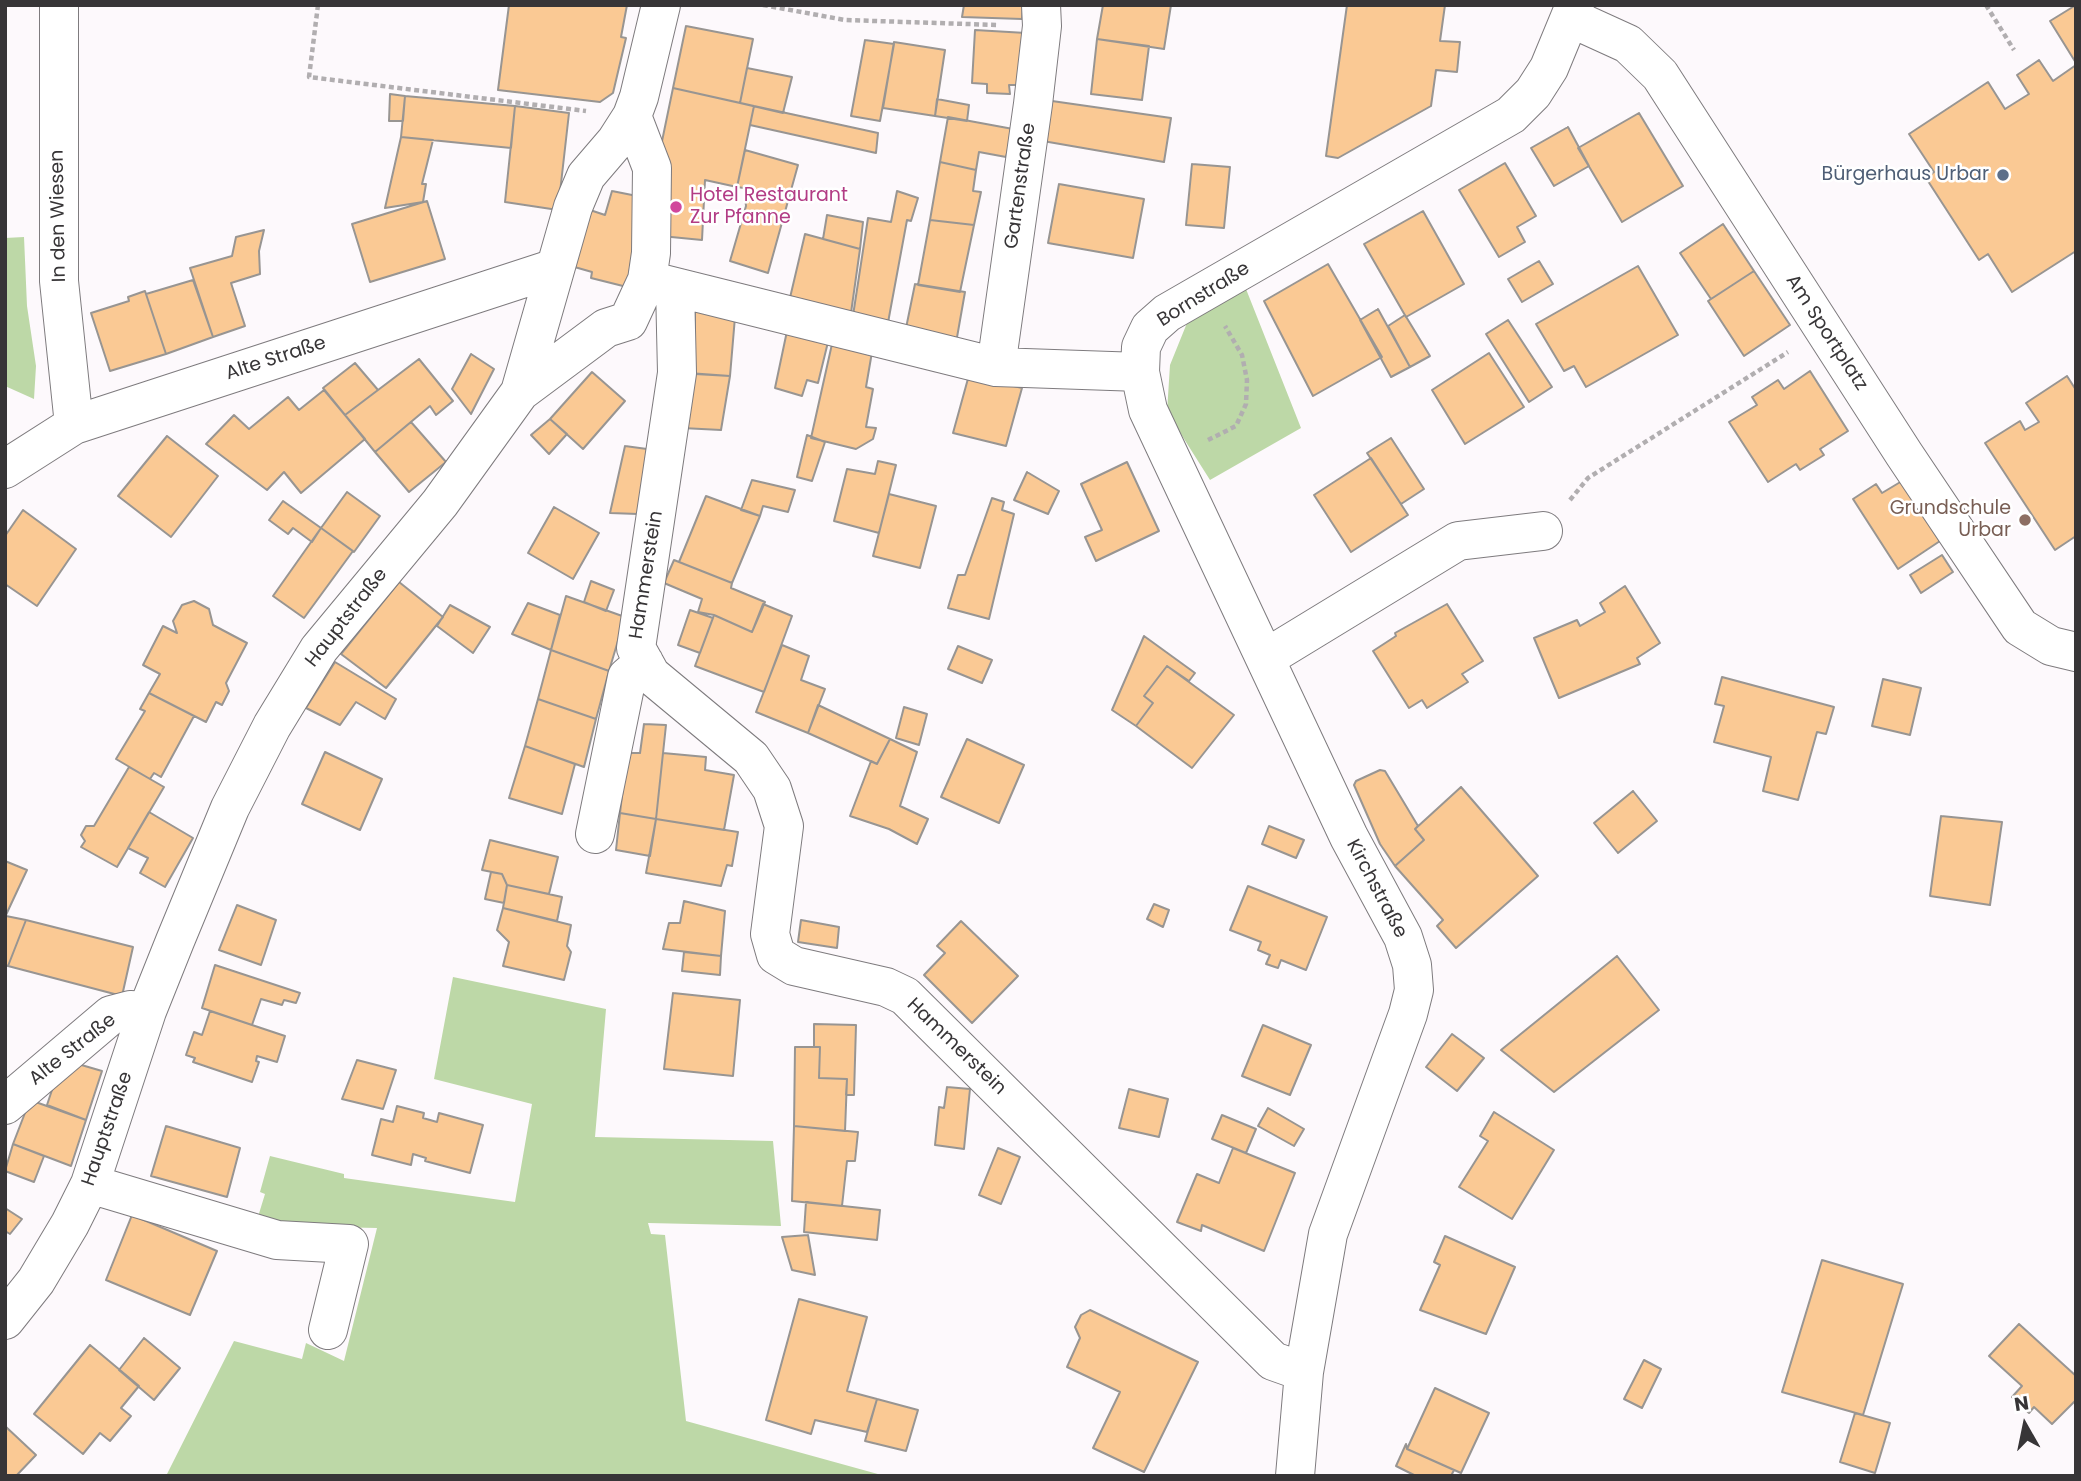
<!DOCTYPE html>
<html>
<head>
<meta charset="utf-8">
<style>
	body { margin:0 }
	#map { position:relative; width:2081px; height:1481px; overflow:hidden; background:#fdf9fc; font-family:Poppins,sans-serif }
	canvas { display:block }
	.frame { position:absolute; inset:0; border:7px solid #373537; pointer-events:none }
	.north { position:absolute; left:1990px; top:1390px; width:70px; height:70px; -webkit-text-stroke:5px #fff; paint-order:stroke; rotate:351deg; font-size:19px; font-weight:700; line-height:28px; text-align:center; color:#373537 }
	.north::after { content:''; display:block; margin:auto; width:24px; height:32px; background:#373537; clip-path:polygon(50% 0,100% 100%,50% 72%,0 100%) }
</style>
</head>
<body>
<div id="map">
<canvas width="2081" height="1481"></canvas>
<div class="frame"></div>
<div class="north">N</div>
</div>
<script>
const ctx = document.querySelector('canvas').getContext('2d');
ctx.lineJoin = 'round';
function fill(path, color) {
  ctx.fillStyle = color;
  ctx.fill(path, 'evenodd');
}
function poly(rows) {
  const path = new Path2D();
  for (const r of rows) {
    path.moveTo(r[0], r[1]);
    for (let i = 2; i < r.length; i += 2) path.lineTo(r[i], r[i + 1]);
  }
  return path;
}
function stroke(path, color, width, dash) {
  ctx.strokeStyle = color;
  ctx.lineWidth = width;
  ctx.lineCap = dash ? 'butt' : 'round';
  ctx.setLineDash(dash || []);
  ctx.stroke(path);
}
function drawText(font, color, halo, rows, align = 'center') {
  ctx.font = font + ' Poppins,sans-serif';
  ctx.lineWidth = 5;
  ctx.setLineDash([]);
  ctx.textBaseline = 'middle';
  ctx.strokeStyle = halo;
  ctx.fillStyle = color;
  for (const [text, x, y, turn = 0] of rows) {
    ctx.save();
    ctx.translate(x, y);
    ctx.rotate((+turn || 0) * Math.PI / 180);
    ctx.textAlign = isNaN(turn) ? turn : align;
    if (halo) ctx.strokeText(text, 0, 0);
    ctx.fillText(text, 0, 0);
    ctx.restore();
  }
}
fill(poly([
	[24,237,27,306,36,366,34,399,5,386,5,238],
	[1246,289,1301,428,1210,480,1167,412,1170,365,1187,323],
	[453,977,606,1009,595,1137,773,1141,781,1226,648,1223,651,1234,665,1235,686,1421,885,1476,166,1476,234,1341,302,1359,306,1343,344,1361,377,1228,282,1226,257,1220,265,1194,260,1192,270,1156,344,1174,344,1178,515,1202,532,1104,434,1079]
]), '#bdd8a7');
const building = poly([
	[509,5,627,5,621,37,626,38,613,93,600,102,498,90,509,5],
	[964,5,1023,5,1022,19,962,17,964,5],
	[1103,5,1171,5,1164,49,1097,39,1103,5],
	[1347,5,1445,5,1440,41,1460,42,1457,72,1436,70,1431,106,1338,158,1326,156,1347,5],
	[2076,5,2076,63,2050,21,2076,5],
	[686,26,753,39,740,103,673,88,686,26],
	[975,30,1026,33,1023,85,1009,85,1010,94,987,93,987,84,972,83,975,30],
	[1097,39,1149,46,1142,100,1091,94,1097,39],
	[865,40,894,44,880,121,851,116,865,40],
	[894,42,945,50,935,116,883,108,894,42],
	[2039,60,2053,81,2076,65,2076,251,2012,292,1988,254,1979,260,1926,178,1934,172,1909,134,1988,82,2005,109,2029,94,2017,75,2039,60],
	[747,68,792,77,783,113,740,103,747,68],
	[673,88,754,106,737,187,705,180,702,240,661,236,661,146,673,88],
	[390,94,405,96,403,121,389,121,390,94],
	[405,96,515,106,511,148,401,137,405,96],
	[937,99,969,105,967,121,935,116,937,99],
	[1045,100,1171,118,1164,162,1037,140,1045,100],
	[515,106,569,113,558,210,505,202,515,106],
	[754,106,878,133,876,153,750,125,754,106],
	[1639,113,1683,186,1622,222,1578,148,1639,113],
	[948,117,1013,129,1006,157,979,152,976,170,940,162,948,117],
	[1568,127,1589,166,1554,186,1531,148,1568,127],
	[401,137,433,140,422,184,426,184,423,202,385,208,401,137],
	[745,150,798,165,768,273,730,261,746,206,744,188,737,187,745,150],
	[940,162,976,170,973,191,981,192,974,225,930,220,940,162],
	[1505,163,1536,216,1517,227,1525,242,1499,257,1459,190,1505,163],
	[1192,164,1230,167,1224,228,1186,225,1192,164],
	[1059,184,1144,199,1133,258,1048,243,1059,184],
	[612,191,642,197,627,287,591,278,592,272,571,266,587,209,605,215,612,191],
	[897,191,918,198,911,221,907,220,887,328,852,322,868,218,891,222,897,191],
	[427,201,445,259,370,282,352,224,427,201],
	[1423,211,1464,284,1406,317,1364,244,1423,211],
	[827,215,863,222,860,249,823,239,827,215],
	[930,220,974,225,960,292,918,285,930,220],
	[1723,224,1754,271,1711,299,1680,253,1723,224],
	[264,230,259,251,260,274,231,283,245,326,213,337,190,268,232,256,236,237,264,230],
	[805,234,860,249,850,320,789,302,805,234],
	[1539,261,1553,284,1522,302,1508,279,1539,261],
	[1328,264,1382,357,1313,396,1264,301,1328,264],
	[1638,266,1678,335,1586,387,1574,366,1564,371,1536,324,1638,266],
	[1754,271,1790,325,1744,356,1708,301,1754,271],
	[193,280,213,337,166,354,146,294,193,280],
	[915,284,965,292,956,343,905,333,915,284],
	[145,291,166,354,110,371,91,313,129,301,128,297,145,291],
	[1378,309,1410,367,1391,377,1360,320,1378,309],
	[695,312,714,312,735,317,730,376,695,374,695,312],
	[1405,315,1430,356,1410,367,1388,326,1405,315],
	[1508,320,1552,387,1529,402,1486,334,1508,320],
	[787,331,828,342,818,383,807,380,802,396,775,388,787,331],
	[832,344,872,352,866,387,873,389,866,427,876,428,873,439,856,449,811,438,832,344],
	[1489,353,1524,407,1465,444,1432,390,1489,353],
	[471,354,494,369,471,414,452,389,471,354],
	[419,359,453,401,436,415,430,406,375,452,345,415,419,359],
	[355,363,378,390,345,415,323,388,355,363],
	[1810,371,1848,431,1820,449,1824,455,1800,470,1796,464,1768,482,1729,422,1757,405,1752,397,1778,380,1784,389,1810,371],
	[592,372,625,401,583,449,550,419,592,372],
	[688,373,730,376,721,430,682,428,688,373],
	[969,375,1022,388,1006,446,953,433,969,375],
	[2067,376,2076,390,2076,536,2055,550,1985,443,2020,421,2025,430,2039,422,2026,403,2067,376],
	[324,390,365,439,301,493,284,472,267,490,206,444,234,415,249,429,288,397,299,410,324,390],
	[550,419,567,434,549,454,531,435,550,419],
	[411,422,446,462,409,492,375,452,411,422],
	[807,435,825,442,812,481,797,477,807,435],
	[167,436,218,476,171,537,118,496,167,436],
	[1391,438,1424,489,1401,504,1367,453,1391,438],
	[625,446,647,449,638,514,610,513,625,446],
	[1371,458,1408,515,1351,552,1314,495,1371,458],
	[878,461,896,465,879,533,834,521,847,469,875,474,878,461],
	[1127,462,1159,531,1096,561,1085,537,1102,530,1081,484,1127,462],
	[1027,472,1059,491,1048,514,1014,500,1027,472],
	[752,480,795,490,788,512,763,506,760,516,741,510,752,480],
	[1902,481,1940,541,1898,569,1853,499,1876,484,1882,493,1902,481],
	[347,492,380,516,354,552,321,528,347,492],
	[889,494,936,506,920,568,873,556,889,494],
	[706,496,760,516,732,583,679,562,706,496],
	[992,498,1004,502,1002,510,1014,514,989,619,948,608,958,575,965,575,992,498],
	[283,501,321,528,312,542,293,528,288,534,269,520,283,501],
	[554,507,599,533,573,579,528,553,554,507],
	[23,510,76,549,37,606,5,584,5,536,23,510],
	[321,528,353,551,304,618,273,596,321,528],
	[1942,555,1953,572,1921,593,1910,575,1942,555],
	[674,560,732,583,731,588,765,602,752,632,714,615,698,612,702,599,664,583,674,560],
	[591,581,614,590,606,611,584,602,591,581],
	[399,582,443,617,386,688,341,654,399,582],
	[1625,586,1660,643,1637,658,1640,664,1559,698,1534,638,1577,620,1580,626,1605,612,1600,603,1625,586],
	[566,596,625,617,609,671,551,650,566,596],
	[194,601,209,609,213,625,247,643,226,683,229,691,222,705,216,702,206,722,149,693,160,674,143,665,163,626,177,633,173,621,182,605,194,601],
	[528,603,560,615,551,650,512,634,528,603],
	[763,604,792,616,764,692,695,666,714,615,752,632,763,604],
	[1447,604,1483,661,1462,674,1468,682,1427,708,1422,700,1409,708,1373,651,1396,636,1395,633,1447,604],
	[450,605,490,627,473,653,437,626,450,605],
	[690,610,713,618,700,653,678,645,690,610],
	[1144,636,1195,673,1189,681,1167,666,1144,696,1153,703,1136,726,1112,710,1144,636],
	[782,645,809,656,801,680,825,689,808,733,756,712,782,645],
	[958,646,992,660,982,683,948,669,958,646],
	[551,650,609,671,596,719,538,699,551,650],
	[335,662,396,699,385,719,356,702,340,725,306,708,335,662],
	[1167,666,1234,715,1192,768,1136,726,1153,703,1144,696,1167,666],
	[1722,677,1834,707,1826,734,1817,732,1798,800,1763,791,1771,757,1714,742,1724,706,1715,704,1722,677],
	[1883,679,1921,688,1910,735,1872,726,1883,679],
	[149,693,194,716,161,777,154,773,150,779,116,759,145,711,140,709,149,693],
	[538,699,596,719,584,767,525,746,538,699],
	[818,705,890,739,877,764,808,733,818,705],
	[904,707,927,714,919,745,896,738,904,707],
	[644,724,666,725,656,819,620,813,627,753,640,753,644,724],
	[890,739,917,752,900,806,928,819,917,844,889,829,850,816,871,761,877,764,890,739],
	[967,739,1024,765,999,823,941,797,967,739],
	[525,746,575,764,562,814,509,798,525,746],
	[325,752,382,779,360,830,302,804,325,752],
	[663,753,706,757,705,770,734,775,724,830,656,819,663,753],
	[129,767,164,787,117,867,81,847,85,841,81,835,86,826,94,826,129,767],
	[1380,770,1385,771,1418,826,1415,829,1424,840,1395,866,1380,844,1354,785,1356,781,1380,770],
	[1461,787,1538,876,1456,948,1437,926,1443,920,1395,866,1424,840,1415,829,1461,787],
	[1633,791,1657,821,1618,853,1594,823,1633,791],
	[149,812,193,838,165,887,140,873,148,858,128,848,149,812],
	[620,813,656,819,650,856,616,850,620,813],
	[1941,816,2002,822,1990,905,1930,896,1941,816],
	[656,819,738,832,732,866,727,865,721,886,646,873,656,819],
	[1269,826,1304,840,1296,858,1262,844,1269,826],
	[490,840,558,857,549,894,507,885,502,874,482,870,490,840],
	[5,861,27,870,5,917,5,861],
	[491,872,502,874,507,885,504,903,485,899,491,872],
	[507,885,562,897,557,921,503,908,507,885],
	[1248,886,1327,917,1306,970,1281,960,1278,968,1266,964,1270,955,1258,950,1261,942,1230,930,1248,886],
	[684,901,725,911,721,956,663,949,669,923,680,923,684,901],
	[1154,904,1169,910,1163,927,1147,919,1154,904],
	[237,905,276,920,261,965,219,950,237,905],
	[503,908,571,925,567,946,571,952,564,980,503,966,509,942,497,930,503,908],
	[6,916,26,920,8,966,5,965,6,916],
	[26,920,133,947,122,996,8,966,26,920],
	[801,920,839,927,837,948,798,942,801,920],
	[961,921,1018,976,972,1023,924,975,945,953,937,946,961,921],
	[684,952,721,956,720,975,682,971,684,952],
	[1617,956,1659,1010,1554,1092,1501,1050,1617,956],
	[215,965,300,993,296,1003,284,1000,282,1005,261,999,252,1025,202,1008,215,965],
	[673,993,740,1000,733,1076,664,1069,673,993],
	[210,1011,285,1036,277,1062,257,1056,256,1061,259,1062,252,1082,193,1062,195,1058,186,1055,194,1032,202,1035,210,1011],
	[814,1024,856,1025,854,1095,846,1095,847,1079,819,1078,820,1047,814,1047,814,1024],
	[1263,1025,1311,1045,1290,1095,1242,1076,1263,1025],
	[1452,1034,1484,1058,1457,1091,1426,1067,1452,1034],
	[795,1047,820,1047,819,1078,847,1079,845,1131,794,1126,795,1047],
	[357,1060,396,1070,383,1109,342,1099,357,1060],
	[78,1064,102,1071,86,1120,47,1105,55,1081,78,1064],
	[947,1087,970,1089,964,1149,935,1145,939,1107,944,1108,947,1087],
	[1129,1089,1168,1099,1159,1137,1119,1128,1129,1089],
	[30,1100,86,1120,71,1166,13,1144,30,1100],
	[397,1106,424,1113,423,1118,437,1122,439,1113,483,1125,470,1173,425,1161,426,1158,413,1154,411,1165,372,1155,381,1119,393,1122,397,1106],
	[1268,1108,1304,1129,1294,1146,1258,1126,1268,1108],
	[1494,1112,1554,1150,1512,1219,1459,1187,1488,1141,1480,1136,1494,1112],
	[1222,1115,1256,1129,1246,1153,1212,1139,1222,1115],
	[166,1126,240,1148,227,1197,151,1176,166,1126],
	[794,1126,858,1132,855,1161,847,1161,842,1206,792,1201,794,1126],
	[13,1144,44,1156,34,1182,5,1171,13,1144],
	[998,1148,1020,1157,1001,1204,979,1195,998,1148],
	[1233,1148,1295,1173,1264,1251,1202,1225,1201,1231,1177,1222,1197,1174,1219,1183,1233,1148],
	[806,1202,880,1210,877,1240,804,1232,806,1202],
	[5,1208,22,1219,10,1234,5,1231,5,1208],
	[132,1215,217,1251,190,1315,106,1280,132,1215],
	[808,1235,815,1275,792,1270,782,1237,808,1235],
	[1445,1236,1515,1267,1486,1334,1420,1310,1440,1265,1434,1262,1445,1236],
	[1822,1260,1903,1284,1863,1415,1782,1392,1822,1260],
	[799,1299,867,1317,847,1391,877,1399,867,1432,815,1420,811,1434,766,1420,799,1299],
	[1090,1310,1198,1362,1144,1472,1093,1448,1120,1392,1067,1367,1080,1338,1075,1327,1081,1315,1090,1310],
	[2019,1324,2076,1376,2076,1400,2052,1424,2034,1407,2029,1413,2012,1397,2022,1386,1989,1356,2019,1324],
	[144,1338,180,1368,154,1400,119,1370,144,1338],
	[90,1345,139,1386,121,1408,131,1416,110,1441,100,1433,83,1454,34,1414,90,1345],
	[1644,1360,1661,1369,1642,1408,1624,1399,1644,1360],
	[1435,1388,1489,1413,1461,1473,1407,1449,1435,1388],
	[877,1399,918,1410,906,1451,865,1441,877,1399],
	[1855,1413,1890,1423,1875,1473,1840,1462,1855,1413],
	[5,1426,36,1455,16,1476,5,1476,5,1426],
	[1406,1444,1407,1449,1454,1470,1451,1476,1416,1476,1396,1466,1406,1444]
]);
fill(building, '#fac994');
stroke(building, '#989592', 2);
const minor = poly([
	[59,5,59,281,74,425],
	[1571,18,1628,44,1660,75,1904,454,2020,627,2051,646,2076,652],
	[647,280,996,367,1140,372],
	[675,287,677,373,636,648,651,675,751,758,772,789,784,826,770,934,776,955,794,966,886,987,905,996,1273,1361,1304,1372],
	[996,367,1033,104,1042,26,1041,5],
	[520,392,606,328,628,321,647,280,651,253,652,168,632,116],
	[5,469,74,425,555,268],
	[1266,658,1458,541,1543,531],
	[595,834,627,677,644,662],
	[5,1105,111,1015,130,1010,147,1011],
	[90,1184,277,1240,349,1244,328,1330],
	[5,1320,36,1281,70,1224,90,1184,147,1011,175,941,230,808,272,726,319,649,440,503,520,392,573,207,586,176,616,141,632,116,639,97,661,5],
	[1295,1476,1304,1372,1328,1234,1408,1014,1414,990,1412,965,1403,937,1349,837,1148,410,1140,372,1141,347,1150,328,1167,313,1511,115,1533,93,1549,68,1575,5]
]);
stroke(minor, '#7e7b7e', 40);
stroke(poly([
	[318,5,309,77,586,111],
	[763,5,845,20,998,25],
	[1986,5,2014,50],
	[1208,440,1236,426,1246,404,1247,380,1242,355,1225,326],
	[1570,500,1588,478,1788,352]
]), '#b1aeb0', 4.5, [5, 3.5]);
stroke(minor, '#fff', 38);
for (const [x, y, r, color] of [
	[2003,175,7,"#5c6f8a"],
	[676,207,7,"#d1479c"],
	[2025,520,7,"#8d6e63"]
]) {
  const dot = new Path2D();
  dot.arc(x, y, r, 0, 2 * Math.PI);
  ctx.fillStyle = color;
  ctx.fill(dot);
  stroke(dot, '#fff', 2.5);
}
drawText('19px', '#4e5e75', '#fff', [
	["Bürgerhaus Urbar",1989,175]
], 'right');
drawText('19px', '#373537', '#fff', [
	["Gartenstraße",1021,186,-82],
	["In den Wiesen",59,216,-91],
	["Bornstraße",1204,295,-32],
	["Am Sportplatz",1826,333,57],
	["Alte Straße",276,359,-18],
	["Hammerstein",647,575,-81],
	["Hauptstraße",347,618,-52],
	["Kirchstraße",1376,889,62],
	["Hammerstein",956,1047,44],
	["Alte Straße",73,1050,-38],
	["Hauptstraße",108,1129,-71]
]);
drawText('19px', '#b23c85', '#fff', [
	["Hotel Restaurant",690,196],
	["Zur Pfanne",690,218]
], 'left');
drawText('19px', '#785e54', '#fff', [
	["Grundschule",2011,509],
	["Urbar",2011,531]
], 'right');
</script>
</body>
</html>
